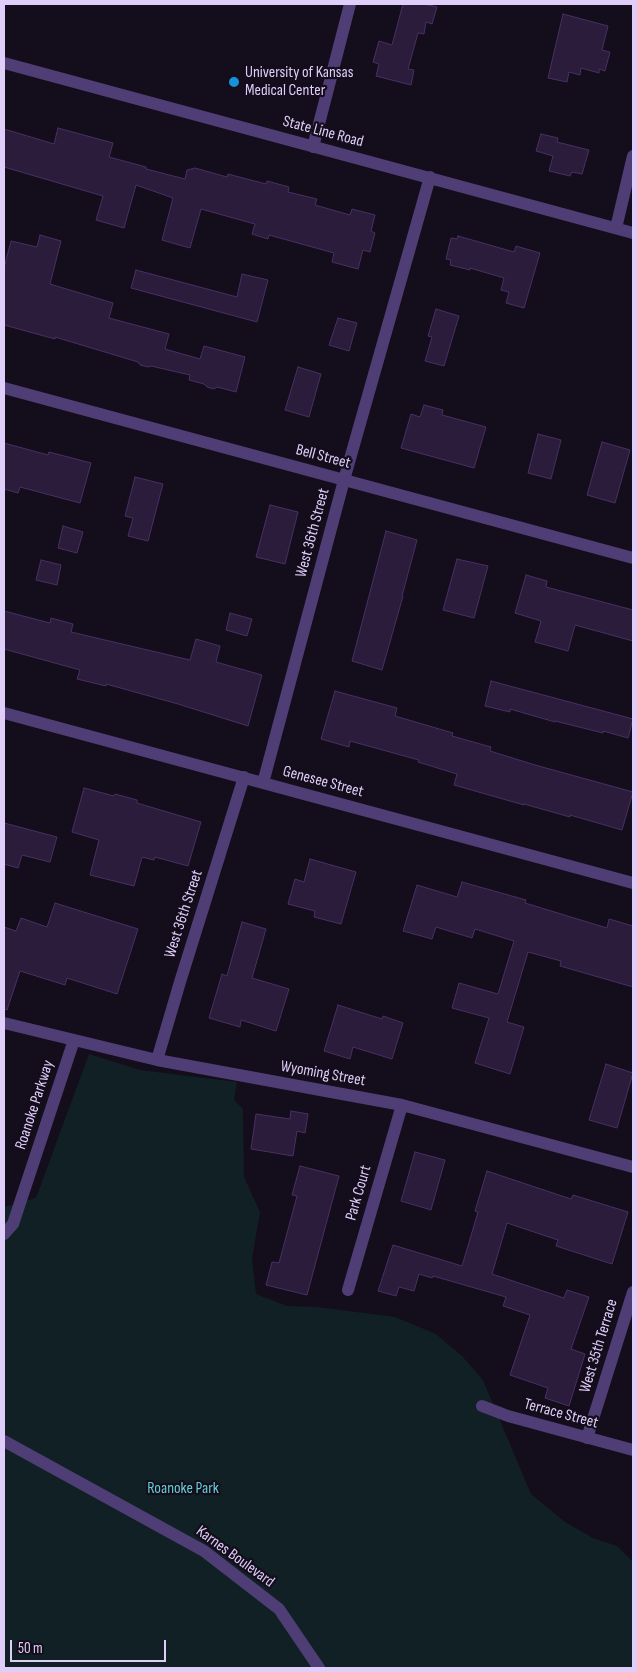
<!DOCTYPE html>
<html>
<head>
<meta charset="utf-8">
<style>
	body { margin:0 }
	#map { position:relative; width:637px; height:1672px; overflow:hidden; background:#140d1c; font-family:"Sofia Sans Condensed",sans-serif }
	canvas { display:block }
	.frame { position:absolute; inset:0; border:5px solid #dfcef9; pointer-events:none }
	.scale { position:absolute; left:10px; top:1640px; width:156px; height:22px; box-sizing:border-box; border:2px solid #dfcef9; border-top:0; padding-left:6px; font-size:15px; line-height:18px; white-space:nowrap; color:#dfcef9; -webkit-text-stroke:4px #140d1c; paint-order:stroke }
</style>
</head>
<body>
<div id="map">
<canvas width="637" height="1672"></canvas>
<div class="frame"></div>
<div class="scale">50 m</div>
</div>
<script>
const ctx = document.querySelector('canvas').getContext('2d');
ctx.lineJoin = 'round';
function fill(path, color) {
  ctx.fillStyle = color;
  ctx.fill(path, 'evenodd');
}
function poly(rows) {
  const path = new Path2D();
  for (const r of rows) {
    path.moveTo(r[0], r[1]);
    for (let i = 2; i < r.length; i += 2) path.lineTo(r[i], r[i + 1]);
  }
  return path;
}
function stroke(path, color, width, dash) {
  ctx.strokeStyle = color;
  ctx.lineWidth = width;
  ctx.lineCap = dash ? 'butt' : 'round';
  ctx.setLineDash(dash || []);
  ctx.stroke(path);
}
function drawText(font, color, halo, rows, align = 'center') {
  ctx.font = font + ' "Sofia Sans Condensed",sans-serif';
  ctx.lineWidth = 4.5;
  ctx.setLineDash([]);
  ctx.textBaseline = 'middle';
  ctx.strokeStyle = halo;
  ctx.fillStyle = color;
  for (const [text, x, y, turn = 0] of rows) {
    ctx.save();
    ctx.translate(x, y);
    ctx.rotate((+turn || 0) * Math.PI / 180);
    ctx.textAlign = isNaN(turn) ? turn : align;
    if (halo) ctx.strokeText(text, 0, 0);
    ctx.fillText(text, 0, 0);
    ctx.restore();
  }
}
fill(poly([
	[89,1054,140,1070,237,1082,234,1100,243,1109,244,1177,260,1212,252,1259,256,1294,287,1306,317,1307,395,1317,436,1334,463,1357,483,1380,531,1494,565,1522,593,1538,617,1546,633,1562,633,1668,4,1668,4,1207,36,1198]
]), '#112025');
const building = poly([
	[403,4,424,4,437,7,432,24,426,22,424,34,418,33,408,69,414,70,411,85,376,76,379,64,373,62,379,41,392,45,403,4],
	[563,14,608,26,602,50,610,52,605,71,599,69,599,73,581,68,580,75,569,72,567,82,548,78,563,14],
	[58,128,113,143,109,157,146,167,146,169,185,179,187,170,195,168,227,177,228,174,266,184,267,181,289,187,288,192,317,199,315,205,350,215,352,209,375,215,371,231,375,233,370,252,363,250,358,269,332,262,334,253,269,235,268,239,252,234,255,224,201,209,190,248,162,240,173,198,136,185,124,228,96,220,103,196,4,167,4,129,54,144,58,128],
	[541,134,558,138,557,142,589,150,582,174,572,172,570,176,549,171,553,156,536,151,541,134],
	[40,235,61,241,50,284,113,303,109,318,169,334,165,349,200,359,204,346,245,357,236,392,217,387,214,389,207,387,204,384,189,380,190,375,151,366,148,367,140,365,138,362,55,337,55,339,4,325,4,268,11,241,37,247,40,235],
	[458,236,514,252,516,246,540,253,524,308,506,303,509,292,501,290,504,278,470,268,470,270,450,265,451,260,446,259,451,238,457,239,458,236],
	[136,270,237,297,242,274,268,280,257,322,131,288,136,270],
	[436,309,459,316,444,366,425,361,432,337,428,336,436,309],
	[338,318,357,323,349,351,329,345,338,318],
	[298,367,321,374,309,417,285,410,298,367],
	[424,405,443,410,442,415,486,427,474,468,401,448,411,414,420,417,424,405],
	[538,434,561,440,551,479,528,473,538,434],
	[602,442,630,450,615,503,587,495,602,442],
	[4,443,48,455,49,452,91,463,80,503,20,487,18,493,4,489,4,443],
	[135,477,163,484,148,541,128,536,133,518,125,516,135,477],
	[270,505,298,512,285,564,256,557,270,505],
	[63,526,83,532,77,553,58,548,63,526],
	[386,531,417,540,402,596,403,596,382,670,352,661,386,531],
	[457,559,488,566,474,618,443,610,457,559],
	[41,560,61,565,57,585,36,580,41,560],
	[526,575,547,581,546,587,633,610,633,641,575,625,568,651,535,642,541,621,515,613,526,575],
	[4,611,50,623,51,618,73,624,71,632,190,660,196,639,220,646,216,662,262,675,248,726,178,704,106,684,106,686,77,679,80,670,4,649,4,611],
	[230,613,252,619,247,636,226,630,230,613],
	[491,681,633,719,628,738,603,731,603,733,555,721,555,722,510,709,510,712,485,706,491,681],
	[335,691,397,708,395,716,453,733,452,736,491,747,490,751,535,765,633,792,622,830,570,815,570,817,524,804,524,805,454,785,457,774,418,762,419,760,350,741,349,747,321,739,335,691],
	[84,788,114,796,115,794,137,800,137,803,201,822,188,866,155,857,154,860,142,857,134,886,90,875,99,840,72,832,84,788],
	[4,823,57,837,50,862,22,855,18,868,4,864,4,823],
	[310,859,356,872,341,924,314,917,315,911,288,904,295,879,304,882,310,859],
	[462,882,526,900,525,903,607,928,609,919,633,926,633,987,560,966,561,961,528,952,507,1022,524,1027,510,1074,475,1063,489,1018,452,1008,459,983,498,994,514,941,475,929,472,938,436,927,432,939,403,931,417,885,457,897,462,882],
	[55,903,138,929,117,994,67,978,65,985,20,971,7,1010,4,1009,4,927,16,931,21,918,47,927,55,903],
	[242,922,266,929,252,978,289,989,276,1031,241,1020,240,1027,209,1018,222,974,227,976,242,922],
	[338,1005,382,1019,383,1016,403,1023,392,1059,353,1047,350,1059,324,1051,338,1005],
	[606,1064,633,1073,617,1128,589,1120,606,1064],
	[291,1111,308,1114,305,1133,297,1131,293,1156,251,1149,256,1114,290,1119,291,1111],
	[415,1152,445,1160,431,1210,401,1201,415,1152],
	[300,1166,339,1176,307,1295,266,1285,272,1262,279,1263,297,1196,292,1195,300,1166],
	[487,1171,571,1199,573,1195,628,1212,612,1264,556,1246,558,1240,507,1223,492,1274,564,1298,567,1290,589,1297,571,1349,585,1354,569,1406,545,1398,548,1388,510,1375,530,1315,503,1306,506,1297,433,1276,432,1278,419,1274,414,1291,399,1287,396,1296,378,1291,393,1245,462,1266,478,1212,475,1211,487,1171]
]);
fill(building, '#2a1c3a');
stroke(building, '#493064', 1);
stroke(poly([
	[4,63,633,233],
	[313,147,350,4],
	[616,228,633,156],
	[4,388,633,558],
	[4,713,633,883],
	[263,783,344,480,430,177],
	[4,1023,157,1060,402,1105,633,1167],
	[157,1060,180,982,244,777],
	[4,1234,13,1224,74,1040],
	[348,1290,402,1105],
	[482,1406,508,1416,633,1450],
	[587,1438,633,1292],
	[4,1441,204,1551,279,1609,319,1668]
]), '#4f3e75', 12);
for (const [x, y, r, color] of [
	[234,82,6,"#1990da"]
]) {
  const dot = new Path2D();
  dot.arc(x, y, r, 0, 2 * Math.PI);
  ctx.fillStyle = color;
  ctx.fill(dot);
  stroke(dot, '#140d1c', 2);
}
drawText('16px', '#dfcef9', '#140d1c', [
	["University of Kansas",245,73],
	["Medical Center",245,91]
], 'left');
drawText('16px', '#dfcef9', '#140d1c', [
	["State Line Road",323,132,15],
	["Bell Street",323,457,15],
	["West 36th Street",313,533,-75],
	["Genesee Street",323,782,15],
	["West 36th Street",184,914,-72],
	["Wyoming Street",323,1074,10],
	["Roanoke Parkway",35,1105,-72],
	["Park Court",359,1193,-74],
	["West 35th Terrace",599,1346,-73],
	["Terrace Street",561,1414,15],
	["Karnes Boulevard",235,1557,36]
]);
drawText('16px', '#63cdd0', '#140d1c', [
	["Roanoke Park",183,1489]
]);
</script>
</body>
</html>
